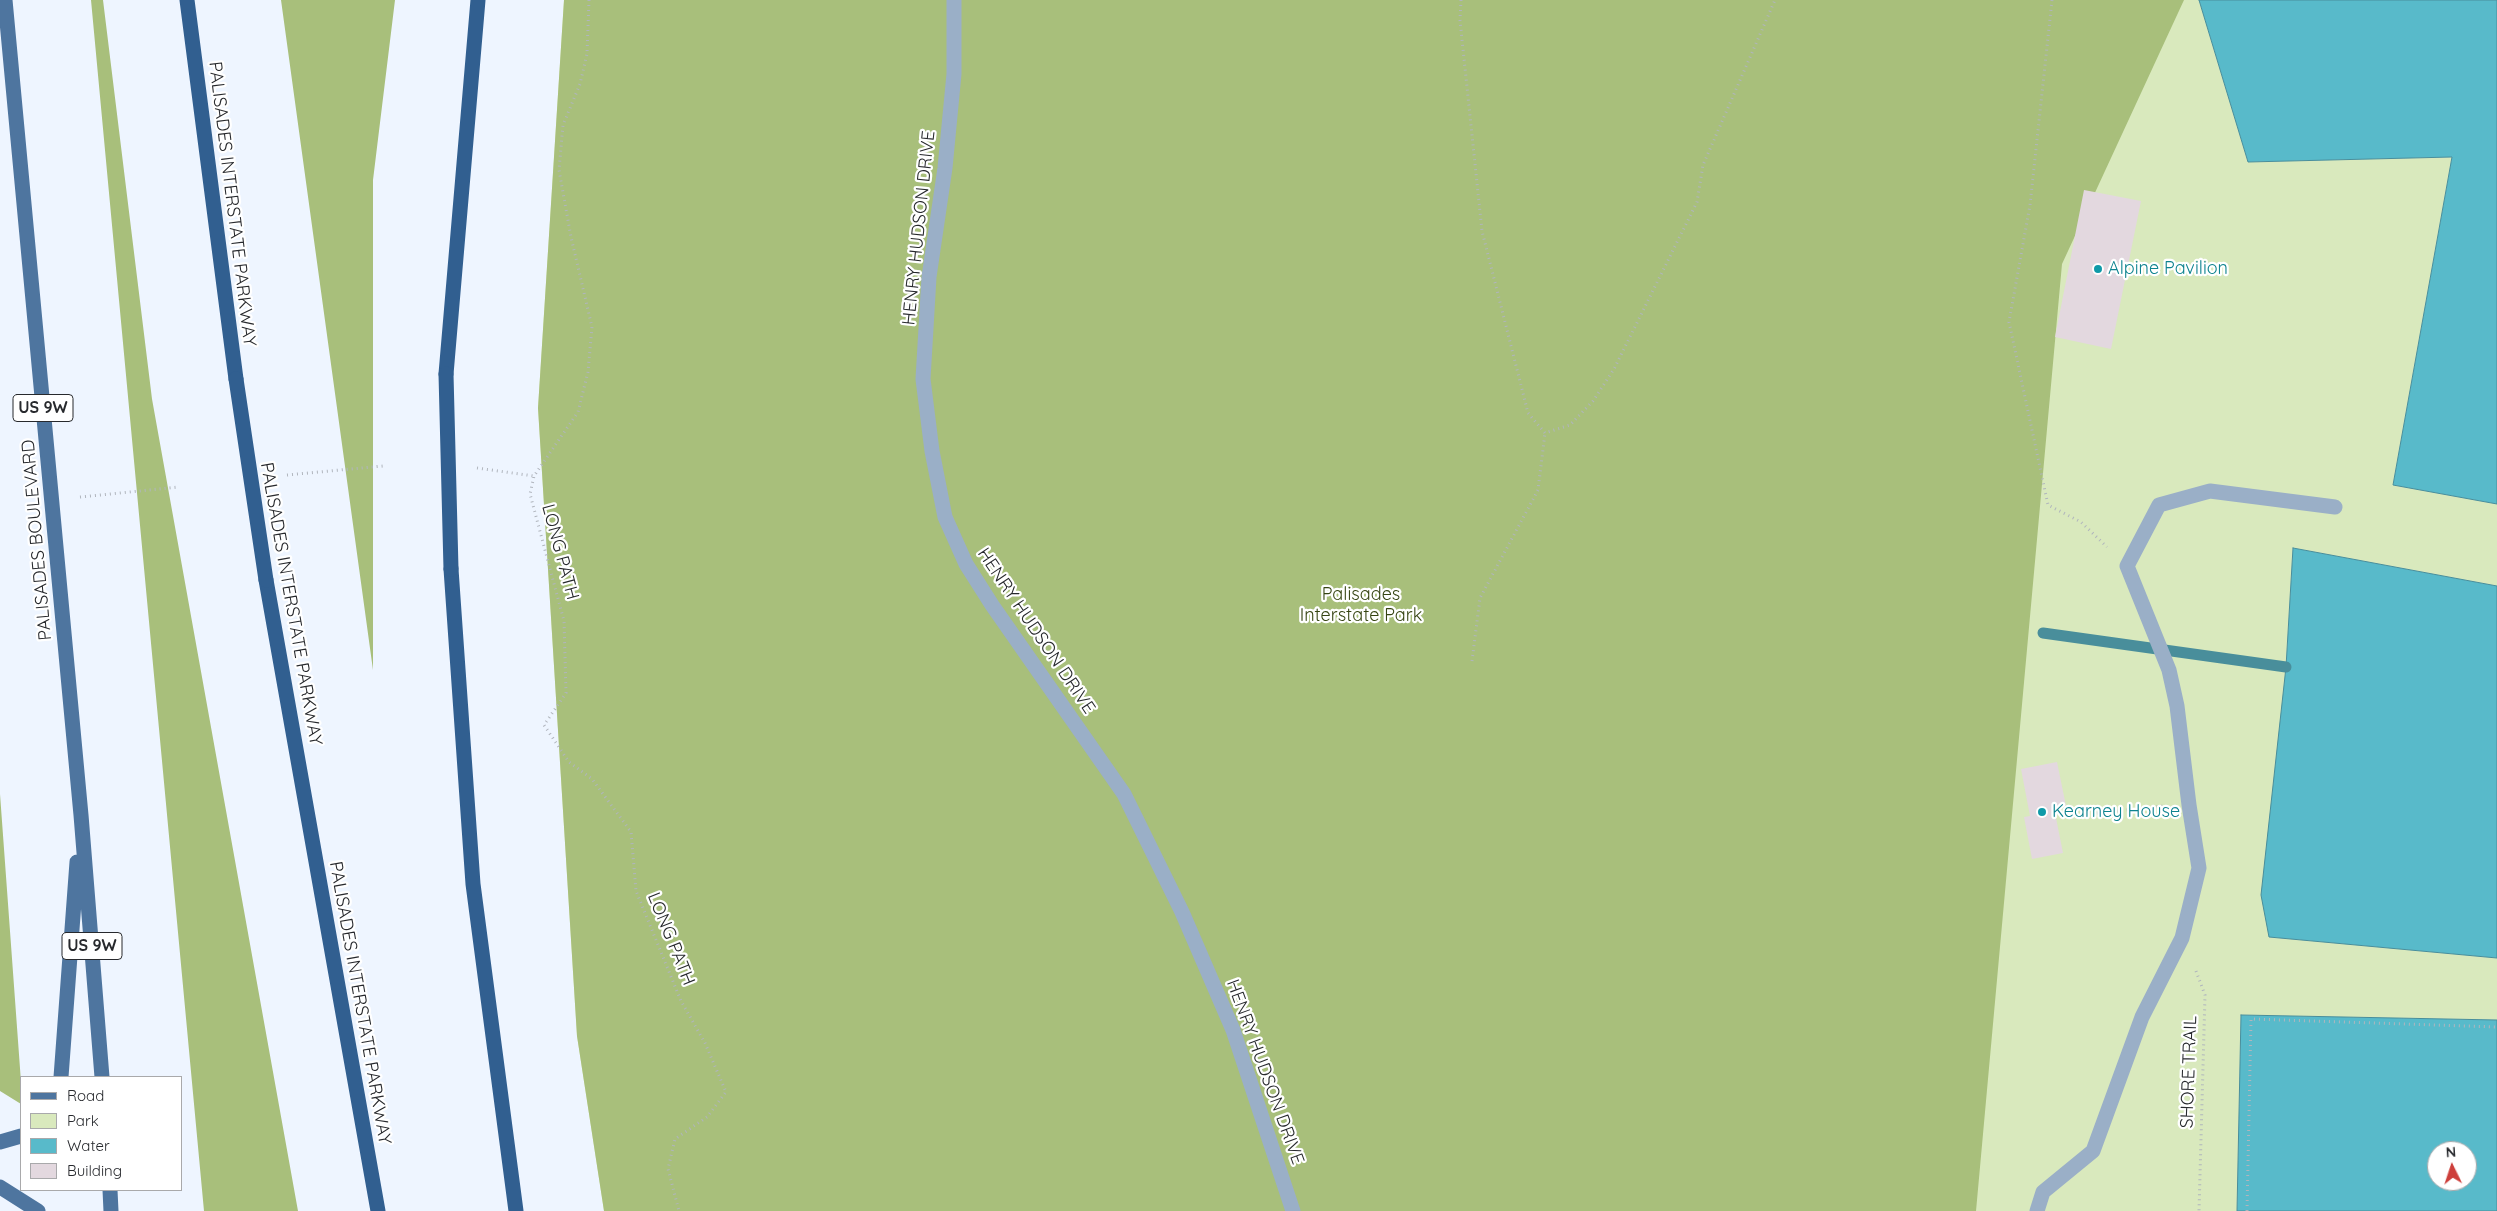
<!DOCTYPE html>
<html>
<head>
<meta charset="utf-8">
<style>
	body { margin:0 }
	#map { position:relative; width:2497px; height:1211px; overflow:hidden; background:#eef5ff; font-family:Quicksand,sans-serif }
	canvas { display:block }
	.legend { position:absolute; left:20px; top:1076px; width:162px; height:115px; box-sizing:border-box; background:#fff; border:1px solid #a9a9ab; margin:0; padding:6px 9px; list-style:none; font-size:15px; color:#27292d }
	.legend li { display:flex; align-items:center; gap:10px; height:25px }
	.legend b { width:25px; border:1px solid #a9a9ab }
	.north { position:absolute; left:2427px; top:1141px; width:50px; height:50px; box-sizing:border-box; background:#fff; border:1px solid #a9a9ab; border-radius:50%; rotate:356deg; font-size:14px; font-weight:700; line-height:20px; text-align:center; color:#27292d }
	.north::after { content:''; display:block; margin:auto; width:18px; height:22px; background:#cd3f3b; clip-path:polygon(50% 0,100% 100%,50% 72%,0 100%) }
</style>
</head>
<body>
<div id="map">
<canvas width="2497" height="1211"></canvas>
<ul class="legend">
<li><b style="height:6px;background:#4e759f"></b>Road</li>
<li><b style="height:14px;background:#d9e9bd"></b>Park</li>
<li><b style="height:14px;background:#58baca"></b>Water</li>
<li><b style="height:14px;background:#e3d8df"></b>Building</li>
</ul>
<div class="north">N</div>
</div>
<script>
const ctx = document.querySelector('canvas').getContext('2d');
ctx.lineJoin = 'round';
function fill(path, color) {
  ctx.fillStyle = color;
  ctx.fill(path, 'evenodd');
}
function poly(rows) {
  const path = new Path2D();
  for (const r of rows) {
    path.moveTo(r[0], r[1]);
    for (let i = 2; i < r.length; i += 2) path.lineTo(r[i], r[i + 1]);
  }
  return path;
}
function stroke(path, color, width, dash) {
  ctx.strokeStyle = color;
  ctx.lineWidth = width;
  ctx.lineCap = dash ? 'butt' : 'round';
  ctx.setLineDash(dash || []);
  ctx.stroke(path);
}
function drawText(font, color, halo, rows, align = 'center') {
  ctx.font = font + ' Quicksand,sans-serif';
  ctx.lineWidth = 4.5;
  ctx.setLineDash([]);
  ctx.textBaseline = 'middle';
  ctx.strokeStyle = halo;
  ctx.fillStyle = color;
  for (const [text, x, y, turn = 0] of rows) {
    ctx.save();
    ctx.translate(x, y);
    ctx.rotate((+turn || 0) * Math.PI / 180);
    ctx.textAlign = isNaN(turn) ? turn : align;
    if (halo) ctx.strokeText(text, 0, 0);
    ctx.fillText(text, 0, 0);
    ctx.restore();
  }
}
fill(poly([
	[564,0,2199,0,2248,162,2452,157,2393,485,2497,504,2497,586,2293,548,2270,937,2497,958,2497,1020,2241,1015,2237,1211,604,1211,577,1036,538,408]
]), '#d9e9bd');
fill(poly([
	[91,0,103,0,152,399,298,1211,204,1211],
	[281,0,395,0,373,180,373,670],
	[564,0,2184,0,2062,264,1976,1211,604,1211,577,1036,538,408],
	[0,794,21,1082,21,1104,0,1091]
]), '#a8bf7b');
const water = poly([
	[2199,0,2497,0,2497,504,2393,485,2452,157,2248,162,2199,0],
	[2293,548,2497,586,2497,958,2269,937,2261,895,2286,667,2293,548],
	[2241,1015,2497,1020,2497,1211,2237,1211,2241,1015],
	[2437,1151,2467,1151,2467,1181,2437,1181,2437,1151]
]);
fill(water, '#58baca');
stroke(water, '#498e9b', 1);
stroke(poly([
	[2043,633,2286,667]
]), '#498e9b', 11);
fill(poly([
	[2084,190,2141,201,2111,349,2055,337],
	[2057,762,2066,806,2054,808,2063,853,2032,859,2024,817,2030,816,2021,769]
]), '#e3d8df');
stroke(poly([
	[589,0,587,54,580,84,563,125,559,170,571,237,592,327,588,372,578,412,534,476,530,494,564,621,566,693,544,725,569,762,592,779,631,832,636,891,681,1001,705,1043,726,1092,707,1117,675,1139,668,1169,679,1211],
	[1461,0,1460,20,1482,231,1528,413,1545,433,1570,425,1593,401,1614,369,1697,202,1703,165,1775,0],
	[2052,0,2030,205,2009,322,2048,505,2081,522,2107,547],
	[477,468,534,476],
	[287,475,383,466],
	[80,497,179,487],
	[1472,661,1480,598,1538,490,1545,433],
	[2062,817,2163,806],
	[2196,971,2205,995,2199,1211],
	[2247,1211,2251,1019,2497,1027]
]), '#b0b5bd', 3, [1, 4]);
stroke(poly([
	[954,0,954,74,945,168,929,277,923,379,932,451,945,517,966,564,992,605,1124,794,1182,912,1233,1030,1293,1211],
	[2037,1211,2043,1192,2093,1151,2142,1017,2182,938,2199,868,2189,805,2177,706,2169,670,2127,566,2159,505,2210,491,2335,507]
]), '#9aafc7', 15);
stroke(poly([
	[5,0,81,815,102,1077],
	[61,1077,77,862],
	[0,1142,21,1136],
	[0,1187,38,1211],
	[110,1190,111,1211]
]), '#4e759f', 15);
stroke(poly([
	[187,0,236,379],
	[446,374,478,0],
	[451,569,473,884,516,1211],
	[266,580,378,1211]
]), '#315f90', 15);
stroke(poly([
	[446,374,451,569],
	[236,379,266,580]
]), '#315f90', 15);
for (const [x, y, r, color] of [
	[2098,269,5,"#0f9aa8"],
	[2042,812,5,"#0f9aa8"]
]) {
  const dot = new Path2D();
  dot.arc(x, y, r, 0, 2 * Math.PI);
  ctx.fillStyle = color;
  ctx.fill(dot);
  stroke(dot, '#fff', 2);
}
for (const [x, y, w] of [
	[43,408,60],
	[92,946,60]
]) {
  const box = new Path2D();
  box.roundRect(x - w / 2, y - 13.5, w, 27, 4);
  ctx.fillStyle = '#fff';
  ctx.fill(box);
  stroke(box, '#27292d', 1);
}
drawText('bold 16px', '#27292d', null, [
	["US 9W",43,408],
	["US 9W",92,946]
]);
drawText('18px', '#27292d', '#fff', [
	["PALISADES INTERSTATE PARKWAY",232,204,83],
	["HENRY HUDSON DRIVE",919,228,-84],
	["PALISADES BOULEVARD",37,540,-95],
	["LONG PATH",560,552,75],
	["PALISADES INTERSTATE PARKWAY",291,604,80],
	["HENRY HUDSON DRIVE",1036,631,56],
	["LONG PATH",671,939,68],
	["PALISADES INTERSTATE PARKWAY",360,1003,80],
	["HENRY HUDSON DRIVE",1265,1072,70],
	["SHORE TRAIL",2189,1072,-88]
]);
drawText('18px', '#0d838f', '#fff', [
	["Alpine Pavilion",2108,269],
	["Kearney House",2052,812]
], 'left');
drawText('18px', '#364412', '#fff', [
	["Palisades",1361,595],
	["Interstate Park",1361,616]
]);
</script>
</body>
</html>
